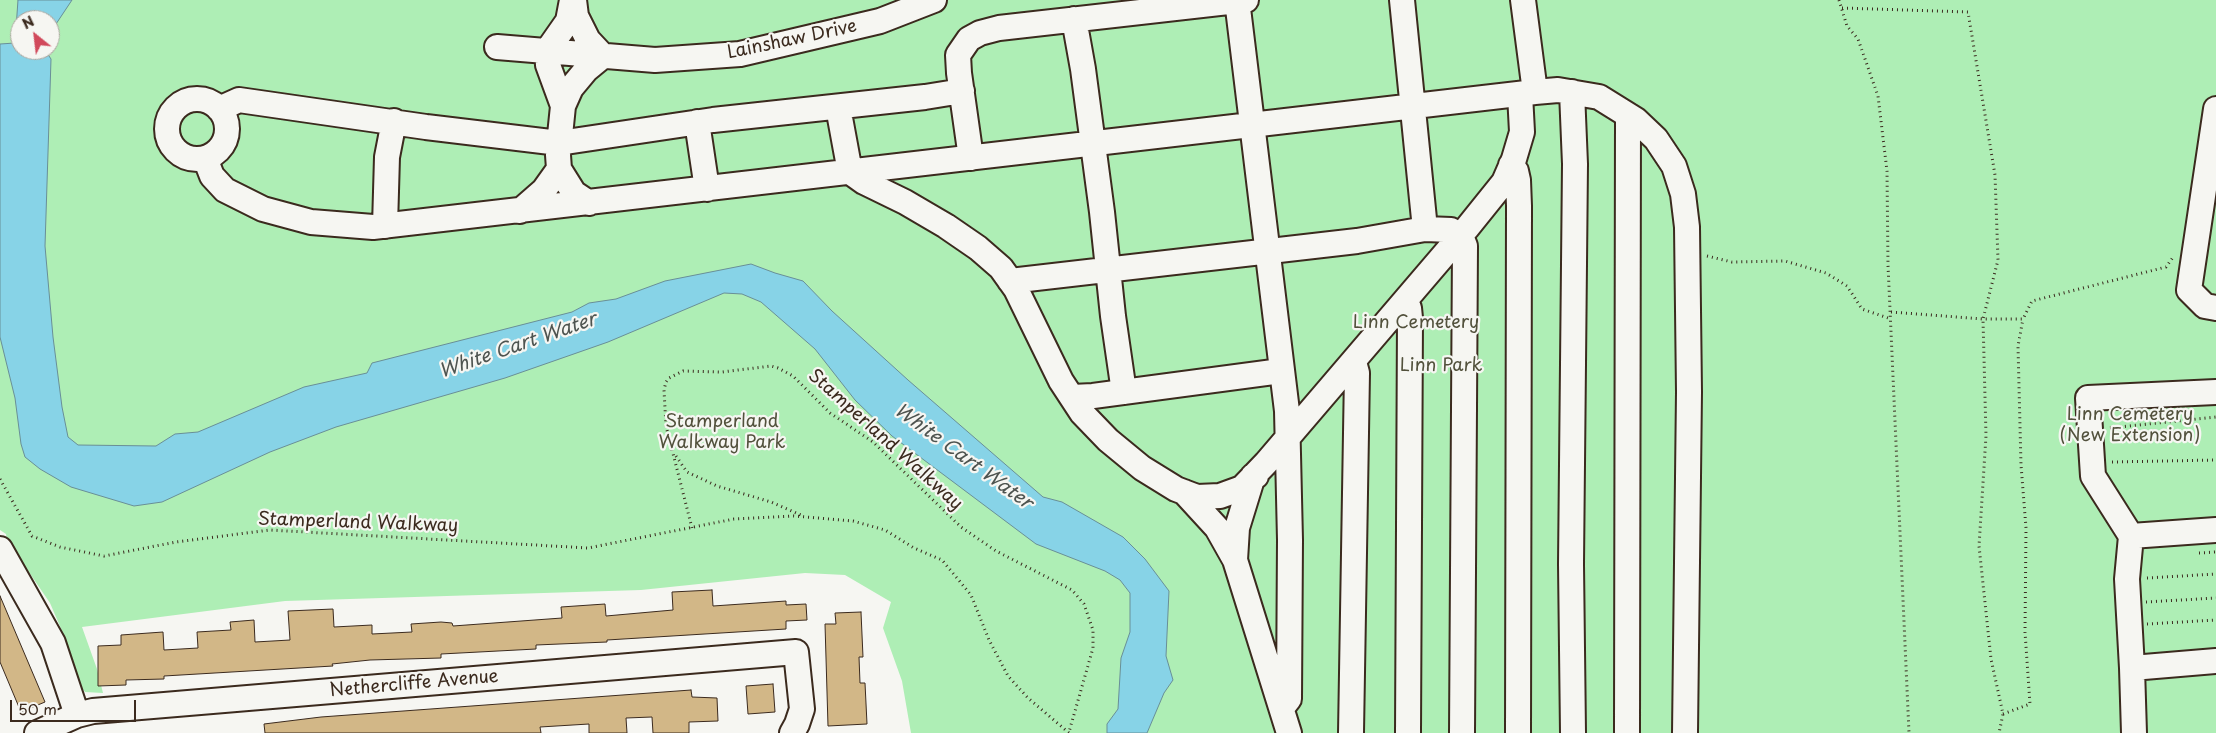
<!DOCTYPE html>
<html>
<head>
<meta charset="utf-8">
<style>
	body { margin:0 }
	#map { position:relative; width:2216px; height:733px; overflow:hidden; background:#f6f6f2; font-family:"Playpen Sans",sans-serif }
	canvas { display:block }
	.north { position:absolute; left:10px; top:10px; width:50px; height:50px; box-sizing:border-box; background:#f6f6f2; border:1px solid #aba49d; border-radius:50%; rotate:331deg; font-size:14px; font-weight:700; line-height:20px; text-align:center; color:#3b2a1e }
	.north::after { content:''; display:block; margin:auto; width:18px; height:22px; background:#d1495b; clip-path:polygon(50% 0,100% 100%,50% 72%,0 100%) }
	.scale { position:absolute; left:10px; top:700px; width:126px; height:22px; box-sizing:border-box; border:2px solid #3b2a1e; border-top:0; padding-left:6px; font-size:15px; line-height:18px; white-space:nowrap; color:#3b2a1e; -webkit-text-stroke:4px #f6f6f2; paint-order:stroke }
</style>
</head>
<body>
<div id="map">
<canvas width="2216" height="733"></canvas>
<div class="north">N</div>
<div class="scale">50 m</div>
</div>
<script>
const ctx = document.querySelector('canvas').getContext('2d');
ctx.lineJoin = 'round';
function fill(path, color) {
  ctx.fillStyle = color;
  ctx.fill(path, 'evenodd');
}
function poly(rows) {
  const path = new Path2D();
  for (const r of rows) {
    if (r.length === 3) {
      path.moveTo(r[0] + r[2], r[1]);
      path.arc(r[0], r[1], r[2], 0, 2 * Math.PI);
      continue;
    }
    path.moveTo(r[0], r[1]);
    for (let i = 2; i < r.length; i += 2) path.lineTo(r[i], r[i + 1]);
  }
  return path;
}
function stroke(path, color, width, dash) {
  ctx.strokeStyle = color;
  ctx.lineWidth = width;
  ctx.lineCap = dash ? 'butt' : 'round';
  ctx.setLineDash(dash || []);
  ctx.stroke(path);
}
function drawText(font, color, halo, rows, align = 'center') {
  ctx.font = font + ' "Playpen Sans",sans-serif';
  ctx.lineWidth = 4.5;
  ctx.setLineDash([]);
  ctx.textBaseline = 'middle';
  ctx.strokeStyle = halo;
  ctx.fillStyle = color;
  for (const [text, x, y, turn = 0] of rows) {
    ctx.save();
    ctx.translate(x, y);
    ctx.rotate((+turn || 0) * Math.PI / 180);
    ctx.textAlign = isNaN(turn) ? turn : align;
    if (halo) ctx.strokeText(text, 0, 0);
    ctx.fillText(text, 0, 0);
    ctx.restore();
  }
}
fill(poly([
	[0,0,2216,0,2216,733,911,733,902,681,883,628,891,602,845,575,805,573,641,590,285,601,82,627,97,669,103,693,85,692,80,686,62,631,50,603,7,540,6,534,0,530],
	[20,20,50,20,50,50,20,50]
]), '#aeeeb5');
const water = poly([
	[18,0,72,0,50,33,50,20,20,20,20,50,45,50,51,59,45,246,53,337,62,407,68,437,78,445,156,446,175,434,198,432,304,387,367,373,372,363,572,312,589,303,616,299,665,281,751,264,775,273,803,281,832,311,908,380,1043,497,1062,502,1123,537,1145,559,1169,591,1166,656,1173,680,1164,693,1147,733,1107,733,1107,724,1118,709,1121,658,1130,632,1130,593,1120,580,1105,571,1036,544,892,436,855,400,815,349,761,302,742,294,724,293,608,342,505,378,336,427,270,452,162,502,134,506,71,487,40,469,25,457,21,444,15,398,0,337,0,44,15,43,18,0]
]);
fill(water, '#87d3e7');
stroke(water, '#698f97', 1);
const building = poly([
	[712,590,713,606,786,601,786,605,806,604,807,620,786,621,786,629,607,640,607,642,536,645,536,649,441,654,441,658,370,660,332,664,333,666,164,676,164,679,126,680,126,685,98,686,98,646,121,645,121,635,163,632,164,650,198,648,197,632,231,630,230,622,254,620,255,642,290,640,288,611,333,609,334,627,372,625,372,634,412,632,411,624,441,622,452,623,453,626,562,618,561,607,605,604,606,616,673,610,672,592,712,590],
	[0,596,45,702,21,712,0,662,0,596],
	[861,612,863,657,859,657,860,683,865,683,867,724,828,726,825,624,836,624,835,613,861,612],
	[773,684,775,712,748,714,746,686,773,684],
	[691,690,692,697,717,698,718,721,689,722,689,733,653,733,652,717,626,718,627,733,589,733,589,724,540,727,541,733,265,733,264,724,321,717,691,690]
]);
fill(building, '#d2b787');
stroke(building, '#3b2a1e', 1);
const minor = poly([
	[574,0,576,16,588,40,603,56,586,70,571,88,563,106,558,155,559,169,574,193,589,203],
	[1237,0,1287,411,1290,540,1289,699,1282,708],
	[1402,0,1425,229],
	[1523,0,1535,92],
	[1074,19,1083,69,1102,212,1113,316,1124,392],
	[497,47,655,60,740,54,880,21,934,0],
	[1572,92,1575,164,1571,564,1573,733],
	[197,129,30],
	[563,106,548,65,547,51,568,21,572,0],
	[838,107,850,172,864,182,905,202,946,226,978,248,1001,268,1016,289,1061,381,1082,413,1108,440,1142,468,1176,489,1197,497,1220,496,1242,488,1266,463,1467,228,1504,182,1514,159,1522,132,1520,94],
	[219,109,239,100,426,127,559,143,713,120,925,97,962,91],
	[2216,109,2189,290,2205,306,2216,308],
	[697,122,707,189],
	[205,158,212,176,225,190,263,209,311,222,373,227,1535,92,1558,90,1599,97,1636,120,1656,139,1674,166,1683,194,1687,227,1689,392,1685,733],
	[971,158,959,73,958,55,969,39,980,33,999,28,1246,0],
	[1511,165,1516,171,1518,180,1519,206,1518,733],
	[520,211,544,190,559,169],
	[385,226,387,157,394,121],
	[1010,281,1357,241,1425,229,1451,230,1461,236,1465,246,1462,733],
	[1405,303,1409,308,1410,318,1408,733],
	[2216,392,2088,398,2093,476,2131,536,2216,530],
	[1072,397,1093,396,1281,371],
	[1184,492,1217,528,1235,560,1289,733],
	[2131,536,2127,579,2132,668,2216,661],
	[0,549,53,643,77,715],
	[1235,560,1237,528,1253,476,1256,476],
	[2132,668,2134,733],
	[37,733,77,715,93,711,796,652,802,709,797,724,792,733],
	[1351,733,1357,373,1354,362],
	[1627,733,1628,115]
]);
stroke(minor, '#3b2a1e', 28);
stroke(poly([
	[1839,0,1847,26,1858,39,1878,96,1887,171,1888,265,1909,733],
	[1842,8,1968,12,1995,175,1998,260,1983,319,1986,436,1979,546,1991,659,2003,714,1999,733],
	[1707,256,1732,262,1785,261,1826,273,1847,286,1862,309,1891,319],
	[1891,312,1983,319,2023,319,2032,301,2166,267,2174,256],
	[2110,428,2216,417],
	[676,456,687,472,717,486,771,502,803,516],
	[2112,462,2216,460],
	[0,479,32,536,60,547,104,556,176,542,270,530,588,548,734,519,794,516,853,521,885,530,914,548,942,560,971,595,989,640,1008,676,1028,698,1069,733],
	[692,528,666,426,664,390,666,382,669,378,683,371,722,372,771,366,778,368,793,376,830,413,873,442,961,527,996,551,1072,590,1084,604,1093,630,1093,648,1069,732],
	[2199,553,2216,552],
	[2147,578,2216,574],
	[2146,602,2216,598],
	[2147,624,2216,620],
	[2003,714,2030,704,2025,632,2026,528,2021,465,2018,346,2023,319]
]), '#3b2a1e', 3, [1, 4]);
stroke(minor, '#f6f6f2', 24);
drawText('18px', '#3b2a1e', '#f6f6f2', [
	["Lainshaw Drive",792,40,-12],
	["Stamperland Walkway",885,440,42],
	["Stamperland Walkway",358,523,2],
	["Nethercliffe Avenue",414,684,-5]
]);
drawText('18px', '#52513c', '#f6f6f2', [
	["Linn Cemetery",1416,323],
	["Linn Park",1441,366],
	["Linn Cemetery",2130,415],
	["(New Extension)",2130,436],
	["Stamperland",722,422],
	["Walkway Park",722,443]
]);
drawText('italic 19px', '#4e5450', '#f6f6f2', [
	["White Cart Water",518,346,-19],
	["White Cart Water",963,457,36]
]);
</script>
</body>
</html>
